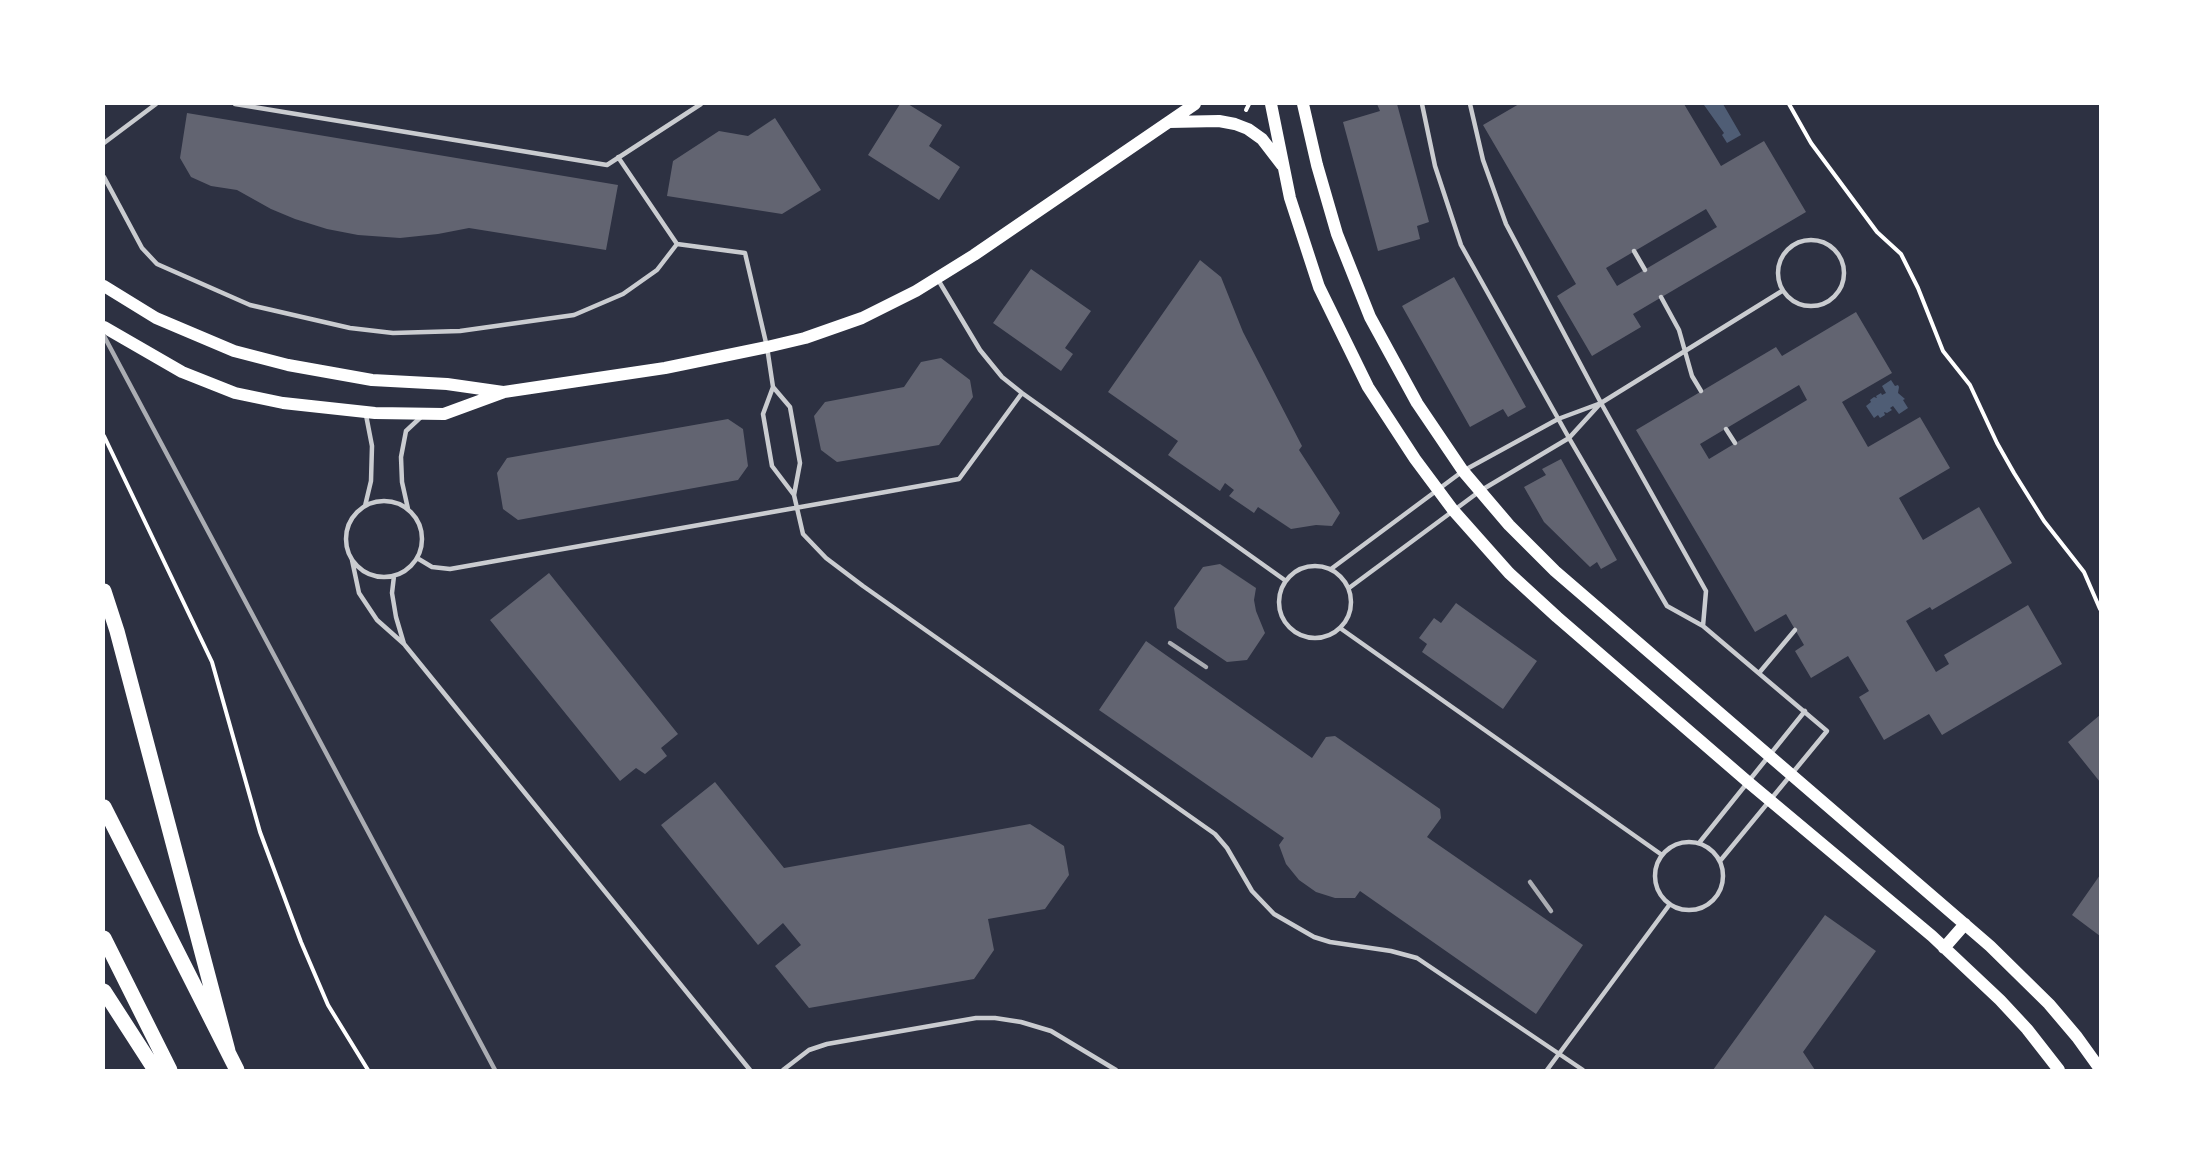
<!DOCTYPE html>
<html>
<head>
<meta charset="utf-8">
<style>
	body { margin:0 }
	#map { position:relative; width:2204px; height:1174px; overflow:hidden; background:#2d3142; font-family:Quicksand,sans-serif }
	canvas { display:block }
	.frame { position:absolute; inset:0; border:105px solid #fff; pointer-events:none }
</style>
</head>
<body>
<div id="map">
<canvas width="2204" height="1174"></canvas>
<div class="frame"></div>
</div>
<script>
const ctx = document.querySelector('canvas').getContext('2d');
ctx.lineJoin = 'round';
function fill(path, color) {
  ctx.fillStyle = color;
  ctx.fill(path, 'evenodd');
}
function poly(rows) {
  const path = new Path2D();
  for (const r of rows) {
    if (r.length === 3) {
      path.moveTo(r[0] + r[2], r[1]);
      path.arc(r[0], r[1], r[2], 0, 2 * Math.PI);
      continue;
    }
    path.moveTo(r[0], r[1]);
    for (let i = 2; i < r.length; i += 2) path.lineTo(r[i], r[i + 1]);
  }
  return path;
}
function stroke(path, color, width, dash) {
  ctx.strokeStyle = color;
  ctx.lineWidth = width;
  ctx.lineCap = dash ? 'butt' : 'round';
  ctx.setLineDash(dash || []);
  ctx.stroke(path);
}
fill(poly([
	[1706,104,1723,104,1741,135,1727,143,1722,135,1724,133,1704,105],
	[1891,380,1895,386,1898,385,1899,387,1898,393,1905,399,1903,400,1908,408,1899,414,1893,406,1890,408,1892,410,1887,413,1884,412,1885,415,1880,418,1878,415,1874,418,1866,406,1871,402,1870,400,1874,397,1877,398,1876,396,1881,393,1882,395,1886,393,1882,386]
]), '#4f5d75');
fill(poly([
	[900,104,908,104,942,125,929,146,960,167,939,200,868,155],
	[1377,104,1397,104,1429,222,1417,226,1420,239,1378,251,1343,122,1380,111],
	[1519,104,1684,104,1721,166,1764,141,1806,212,1633,314,1641,327,1592,356,1557,296,1576,284,1483,125],
	[1706,209,1717,227,1617,286,1606,268],
	[187,113,618,185,606,250,469,228,438,234,400,238,358,235,327,229,295,219,271,209,237,190,211,186,191,177,180,158],
	[775,118,821,190,782,214,667,196,673,161,719,131,748,136],
	[1200,260,1221,277,1243,332,1302,446,1299,450,1340,513,1332,526,1316,525,1291,529,1258,507,1254,513,1229,496,1234,490,1225,483,1220,491,1168,455,1178,441,1108,392],
	[1031,269,1091,311,1065,348,1073,354,1061,371,993,323],
	[1454,277,1526,407,1508,417,1503,409,1470,427,1402,306],
	[1856,312,1892,373,1842,402,1868,447,1920,417,1950,468,1899,498,1923,540,1979,507,2012,563,1932,610,1930,607,1906,621,1936,672,1949,664,1944,655,2028,605,2062,664,1942,735,1929,714,1884,740,1859,697,1869,691,1848,656,1811,678,1795,651,1804,645,1786,614,1755,632,1636,430,1776,347,1782,356],
	[1799,385,1807,400,1709,459,1700,444],
	[941,358,970,380,973,397,939,445,837,462,821,450,814,416,825,402,904,387,921,362],
	[728,419,743,429,748,466,738,480,518,520,503,509,497,473,507,458],
	[1561,459,1617,560,1601,569,1597,562,1590,567,1544,522,1524,487,1546,475,1542,469],
	[1220,564,1256,588,1254,600,1256,611,1265,633,1247,660,1227,662,1177,628,1174,608,1203,567],
	[549,573,678,734,661,748,667,756,645,774,636,768,620,781,490,620],
	[1456,603,1537,661,1503,709,1422,652,1427,644,1419,638,1434,618,1441,623],
	[1146,641,1312,758,1326,737,1335,736,1440,809,1441,818,1427,837,1583,945,1536,1014,1360,891,1355,898,1335,898,1316,892,1299,880,1286,864,1279,845,1284,838,1099,710],
	[2100,715,2100,782,2068,742],
	[715,782,784,868,1030,824,1064,846,1069,875,1045,909,988,919,994,950,974,979,809,1008,775,966,801,945,783,923,758,945,661,825],
	[2100,875,2100,936,2072,915],
	[1825,915,1876,951,1803,1052,1815,1070,1713,1070]
]), '#626471');
stroke(poly([
	[1789,104,1811,143,1837,178,1877,232,1901,254,1918,288,1943,351,1970,385,1997,443,2014,473,2044,521,2084,572,2100,609],
	[1246,110,1249,104],
	[104,436,212,662,260,832,301,942,328,1005,368,1070]
]), '#fff', 4);
stroke(poly([
	[235,104,607,165,701,104],
	[1422,104,1435,166,1461,245,1569,438,1667,606,1703,626,1827,731,1720,861],
	[1470,104,1483,160,1506,224,1601,403,1706,591,1703,626],
	[104,143,156,104],
	[618,157,677,244],
	[104,177,142,248,157,264,250,305,350,328,393,333,460,331,574,315,623,294,657,270,677,244,745,253,767,347,773,387,763,414,772,466,794,495,803,534,826,558,863,586,1215,834,1227,848,1252,891,1274,914,1314,937,1330,942,1391,951,1417,958,1583,1070],
	[1811,273,33],
	[1634,251,1645,270],
	[937,278,980,350,1002,377,1022,393,1286,581],
	[1661,297,1679,330,1692,376,1701,391],
	[773,387,790,407,800,463,794,495],
	[1726,429,1735,443],
	[384,539,38],
	[365,506,371,481,372,446,366,415],
	[408,509,402,482,401,457,406,431,421,417],
	[417,558,432,567,450,569,959,479,1022,393],
	[352,560,359,593,377,620,404,644,750,1070],
	[1315,602,36],
	[1331,569,1463,471,1558,419,1601,403,1782,291],
	[394,576,392,593,396,617,404,644],
	[1349,588,1480,491,1569,438,1599,405],
	[1340,628,1662,855],
	[1759,673,1795,630],
	[1689,876,34],
	[1699,843,1805,711],
	[783,1070,809,1050,827,1044,976,1018,995,1018,1021,1022,1051,1031,1116,1070],
	[1547,1070,1670,904]
]), '#caccd0', 4.5);
stroke(poly([
	[1271,104,1290,198,1319,287,1368,387,1415,459,1453,510,1509,573,1557,617,1748,782,1932,936,2000,1000,2027,1029,2059,1070],
	[1303,104,1317,165,1337,234,1370,317,1417,403,1463,471,1509,525,1555,571,1990,946,2049,1004,2077,1037,2100,1069],
	[1169,122,1219,121,1235,124,1248,129,1262,139,1282,165],
	[104,286,156,318,234,351,288,365,372,380,447,384,503,392],
	[104,327,182,372,235,393,283,403,375,413,444,414,504,392,665,368,767,347,805,338,862,318,916,291,974,255,1195,104],
	[1944,948,1965,924]
]), '#fff', 12);
stroke(poly([
	[104,591,117,631,228,1051],
	[104,807,237,1070],
	[104,938,170,1070],
	[104,991,155,1070]
]), '#fff', 15);
stroke(poly([
	[104,336,495,1070],
	[1170,643,1206,667],
	[1530,882,1551,911]
]), '#abadb3', 4.5);
</script>
</body>
</html>
